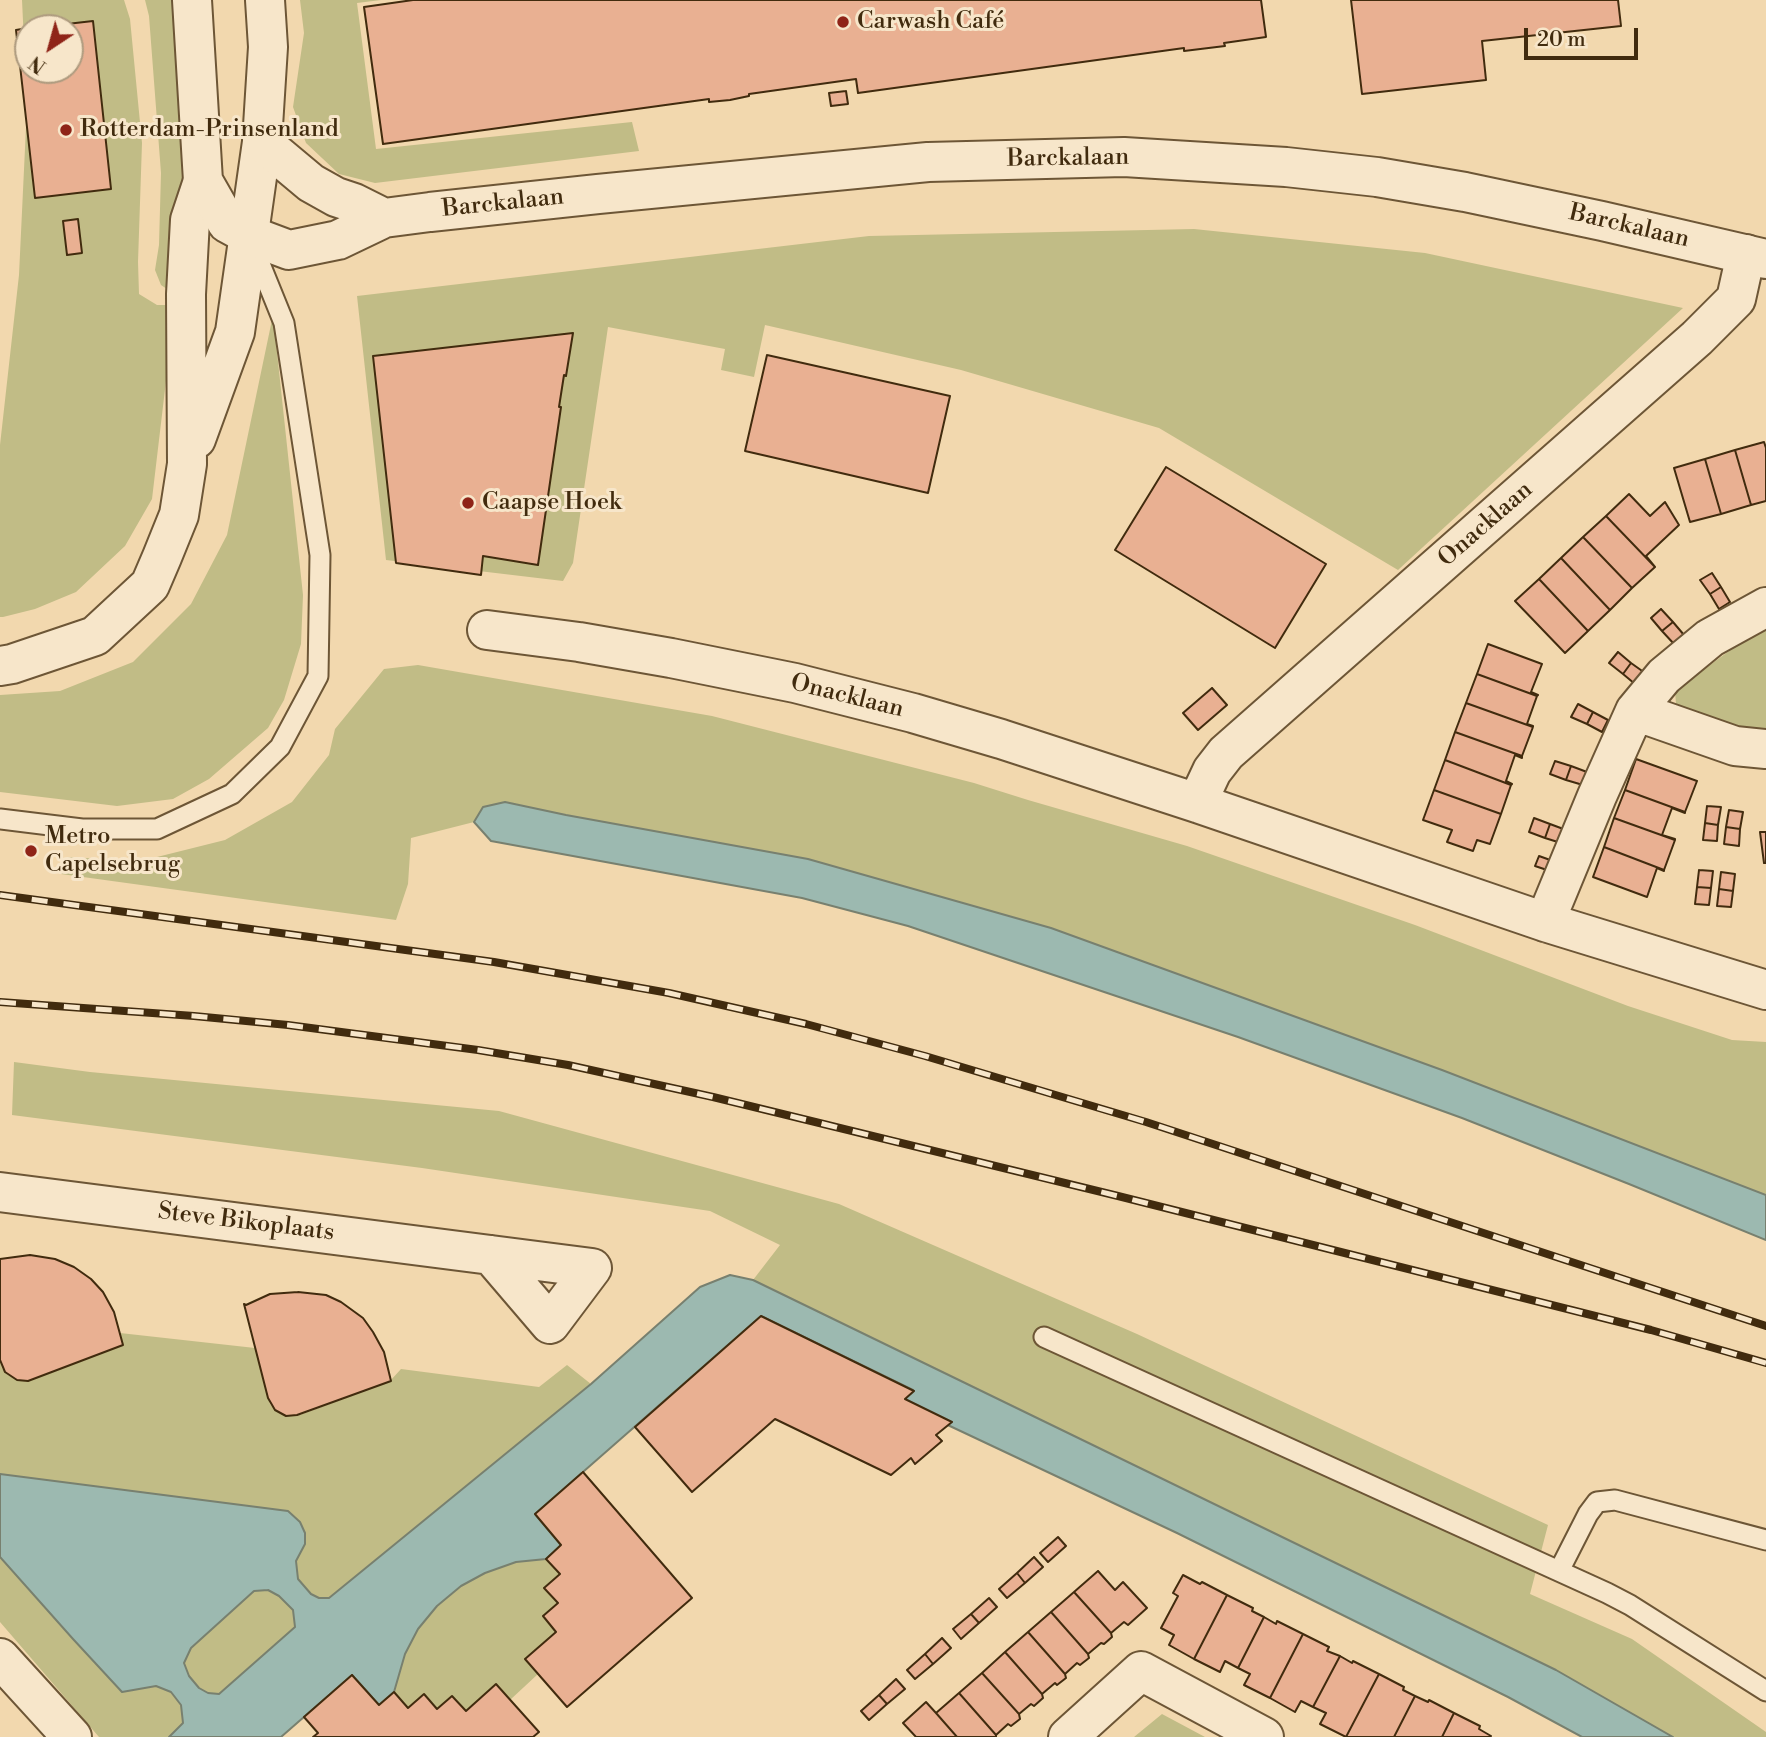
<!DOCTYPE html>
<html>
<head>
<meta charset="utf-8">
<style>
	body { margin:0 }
	#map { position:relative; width:1766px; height:1737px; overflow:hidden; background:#f2d8ae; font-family:"Libre Bodoni",serif }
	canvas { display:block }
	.north { position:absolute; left:14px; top:14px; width:70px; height:70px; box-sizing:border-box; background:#f7e6ca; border:2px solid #ae9b7f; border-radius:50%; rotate:216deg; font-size:19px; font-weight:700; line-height:28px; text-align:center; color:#412b0e }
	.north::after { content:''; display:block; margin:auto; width:24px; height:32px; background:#8f2418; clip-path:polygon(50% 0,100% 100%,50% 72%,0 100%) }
	.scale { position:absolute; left:1524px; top:28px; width:114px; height:32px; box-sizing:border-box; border:4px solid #412b0e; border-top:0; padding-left:9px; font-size:21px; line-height:24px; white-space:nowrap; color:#412b0e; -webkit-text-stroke:5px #f7e6ca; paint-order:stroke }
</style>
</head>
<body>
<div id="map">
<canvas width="1766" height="1737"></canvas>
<div class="north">N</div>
<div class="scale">20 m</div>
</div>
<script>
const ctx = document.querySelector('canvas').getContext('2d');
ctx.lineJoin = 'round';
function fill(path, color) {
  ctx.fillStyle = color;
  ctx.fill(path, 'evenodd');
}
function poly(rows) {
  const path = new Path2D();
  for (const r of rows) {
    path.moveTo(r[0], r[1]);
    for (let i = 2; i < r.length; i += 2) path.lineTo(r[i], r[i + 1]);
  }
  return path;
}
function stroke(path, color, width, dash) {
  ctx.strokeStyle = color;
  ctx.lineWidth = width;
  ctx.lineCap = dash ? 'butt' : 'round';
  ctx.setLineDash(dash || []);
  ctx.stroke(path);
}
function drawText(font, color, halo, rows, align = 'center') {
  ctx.font = font + ' "Libre Bodoni",serif';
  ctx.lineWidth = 6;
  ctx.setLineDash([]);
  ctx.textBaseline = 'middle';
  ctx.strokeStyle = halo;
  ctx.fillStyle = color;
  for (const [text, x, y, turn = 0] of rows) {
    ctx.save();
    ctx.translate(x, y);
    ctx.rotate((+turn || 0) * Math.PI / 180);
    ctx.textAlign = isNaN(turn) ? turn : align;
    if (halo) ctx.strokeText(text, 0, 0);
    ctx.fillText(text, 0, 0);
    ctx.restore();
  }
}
fill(poly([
	[22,0,124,0,130,19,142,143,138,262,139,294,157,305,175,305,152,499,125,546,76,592,35,609,3,617,0,617,0,445,19,275,27,106],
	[28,28,70,28,70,70,28,70],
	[145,0,174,0,182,177,177,252,170,291,161,285,155,270,159,245,161,173,149,16],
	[300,0,381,0,357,3,376,149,632,122,639,151,375,183,339,174,306,143,293,107,304,33],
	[1194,229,1425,253,1683,308,1398,570,1159,428,961,370,765,325,754,377,721,370,725,349,608,327,573,563,563,581,386,560,357,296,869,236],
	[273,315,303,595,301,644,284,700,268,728,209,779,173,799,117,806,0,792,0,695,60,691,133,662,191,604,227,535],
	[1766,625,1766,734,1757,735,1682,710,1676,704,1675,691,1760,628],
	[418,665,712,716,974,783,1028,800,1187,846,1415,925,1628,1006,1732,1040,1766,1042,1766,1195,1442,1070,1051,928,808,859,566,815,505,802,483,807,474,822,411,838,408,884,396,920,61,874,67,857,141,861,225,840,292,802,329,755,335,729,384,669],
	[14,1062,90,1072,499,1111,839,1204,1137,1334,1548,1525,1530,1594,1632,1639,1766,1732,1766,1737,1673,1737,1556,1670,753,1280,780,1245,710,1211,422,1168,12,1115],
	[120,1333,255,1348,270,1404,275,1410,286,1416,300,1415,390,1381,401,1369,539,1387,567,1365,591,1384,329,1598,319,1598,311,1594,298,1579,296,1561,305,1544,288,1511,0,1474,0,1360,2,1368,8,1375,17,1380,28,1381,123,1345],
	[0,1557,73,1639,122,1692,156,1686,171,1692,181,1705,183,1723,169,1737,99,1737,0,1622],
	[546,1559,560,1574,545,1588,558,1603,543,1616,556,1632,538,1674,510,1700,466,1711,452,1696,437,1709,424,1694,408,1708,394,1692,405,1654,418,1629,437,1606,461,1586,485,1573,516,1562],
	[268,1589,279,1596,293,1610,295,1627,219,1694,208,1693,199,1688,189,1676,184,1663,191,1648,254,1591],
	[1162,1714,1205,1737,1134,1737]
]), '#c1bc86');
const water = poly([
	[505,802,566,815,808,859,1051,928,1442,1070,1766,1195,1766,1240,1629,1184,1462,1118,1238,1037,908,926,802,898,491,841,474,822,483,807,505,802],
	[730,1275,753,1280,1556,1670,1673,1737,1582,1737,1508,1697,1177,1533,935,1419,888,1413,913,1390,761,1316,535,1514,561,1545,546,1559,516,1562,485,1573,461,1586,437,1606,418,1629,405,1654,394,1692,379,1705,352,1675,281,1737,169,1737,183,1723,181,1705,171,1692,156,1686,122,1692,73,1639,0,1557,0,1474,288,1511,300,1522,305,1533,305,1544,296,1561,298,1579,311,1594,319,1598,329,1598,591,1384,700,1287,730,1275],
	[268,1590,279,1596,293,1610,295,1627,219,1694,208,1693,199,1688,189,1676,184,1663,191,1648,254,1591,268,1590]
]);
fill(water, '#9cb9b0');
stroke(water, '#78806f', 2);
const building = poly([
	[413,0,1261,0,1266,37,1224,43,1225,46,1184,51,1184,48,858,93,856,79,749,94,749,96,730,100,709,102,709,99,383,144,364,7,413,0],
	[1351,0,1618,0,1621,26,1482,41,1486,80,1362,94,1351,0],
	[93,21,111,189,35,198,16,30,28,28,28,70,70,70,70,28,32,28,93,21],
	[846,91,848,104,831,106,829,93,846,91],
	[78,219,82,253,67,255,63,221,78,219],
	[573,333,566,376,564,375,559,407,561,407,538,565,483,556,481,575,396,563,373,356,573,333],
	[767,355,950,396,928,493,745,451,767,355],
	[1764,442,1766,448,1766,501,1751,505,1735,450,1764,442],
	[1735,450,1751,505,1721,514,1705,459,1735,450],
	[1705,459,1721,514,1690,522,1674,468,1705,459],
	[1166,467,1326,564,1275,648,1115,550,1166,467],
	[1629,494,1650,516,1665,502,1679,525,1646,556,1655,567,1606,516,1629,494],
	[1606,516,1655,567,1632,588,1583,537,1606,516],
	[1583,537,1632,588,1610,610,1561,558,1583,537],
	[1561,558,1610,610,1588,631,1539,579,1561,558],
	[1712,573,1721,587,1710,594,1700,580,1712,573],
	[1539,579,1588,631,1565,653,1515,601,1539,579],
	[1721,587,1730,602,1719,609,1710,594,1721,587],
	[1661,609,1673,622,1662,631,1651,618,1661,609],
	[1673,622,1684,635,1674,644,1662,631,1673,622],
	[1488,644,1542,664,1531,692,1538,695,1537,696,1477,674,1488,644],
	[1618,652,1631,663,1623,674,1609,663,1618,652],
	[1631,663,1645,673,1635,684,1623,674,1631,663],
	[1477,674,1537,696,1527,724,1533,726,1533,727,1466,703,1477,674],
	[1212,688,1227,705,1198,730,1183,713,1212,688],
	[1466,703,1533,727,1522,756,1455,732,1466,703],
	[1578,704,1593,712,1587,724,1571,717,1578,704],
	[1593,712,1608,720,1602,732,1587,724,1593,712],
	[1455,732,1522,756,1522,758,1515,755,1506,781,1512,784,1511,785,1445,760,1455,732],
	[1636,759,1697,781,1685,812,1625,790,1636,759],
	[1445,760,1511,785,1501,814,1434,790,1445,760],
	[1555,761,1571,766,1566,780,1550,774,1555,761],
	[1571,766,1587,772,1583,785,1566,780,1571,766],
	[1434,790,1501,814,1490,844,1477,840,1473,851,1447,842,1452,830,1423,820,1434,790],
	[1625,790,1685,812,1685,813,1672,808,1662,835,1675,839,1675,840,1614,818,1625,790],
	[1707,806,1721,807,1718,825,1705,823,1707,806],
	[1729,810,1743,812,1740,829,1726,827,1729,810],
	[1534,818,1550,824,1545,838,1529,832,1534,818],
	[1614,818,1675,840,1664,870,1604,847,1614,818],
	[1705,823,1718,825,1717,841,1703,840,1705,823],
	[1550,824,1566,830,1561,843,1545,838,1550,824],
	[1726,827,1740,829,1739,846,1724,844,1726,827],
	[1760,832,1766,832,1766,863,1764,863,1760,832],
	[1604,847,1664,870,1664,871,1657,868,1647,897,1593,877,1604,847],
	[1539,856,1553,861,1550,871,1535,866,1539,856],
	[1699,870,1713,871,1711,888,1697,887,1699,870],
	[1721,872,1735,874,1733,891,1719,889,1721,872],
	[1697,887,1711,888,1709,905,1695,904,1697,887],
	[1719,889,1733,891,1731,907,1717,906,1719,889],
	[30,1255,55,1259,74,1267,91,1279,103,1292,114,1312,123,1345,28,1381,17,1380,5,1372,0,1360,0,1259,30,1255],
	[298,1292,326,1295,341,1302,363,1318,373,1332,384,1352,391,1381,297,1415,286,1416,275,1410,268,1398,244,1304,246,1305,270,1294,298,1292],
	[761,1316,914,1391,905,1399,952,1422,936,1435,942,1441,915,1464,911,1458,891,1475,775,1419,692,1492,635,1427,761,1316],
	[583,1472,692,1598,567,1707,525,1659,556,1632,543,1616,558,1603,544,1588,560,1574,546,1559,561,1545,535,1514,583,1472],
	[1058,1537,1066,1546,1048,1562,1040,1553,1058,1537],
	[1034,1557,1043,1567,1025,1583,1017,1573,1034,1557],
	[1098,1571,1115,1590,1123,1582,1147,1608,1128,1625,1124,1622,1111,1633,1074,1592,1098,1571],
	[1017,1573,1025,1583,1007,1598,999,1589,1017,1573],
	[1183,1575,1200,1584,1202,1582,1227,1595,1194,1659,1169,1645,1174,1635,1161,1628,1178,1596,1173,1593,1183,1575],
	[1074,1592,1111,1633,1112,1637,1104,1644,1101,1643,1088,1654,1051,1612,1074,1592],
	[1227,1595,1253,1608,1252,1611,1264,1617,1238,1668,1225,1661,1220,1672,1194,1659,1227,1595],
	[989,1598,997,1607,979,1623,971,1614,989,1598],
	[1051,1612,1088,1654,1089,1658,1080,1665,1077,1663,1065,1674,1028,1632,1051,1612],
	[971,1614,979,1623,961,1639,953,1629,971,1614],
	[1264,1617,1276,1624,1277,1621,1303,1634,1270,1698,1244,1685,1250,1674,1238,1668,1264,1617],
	[1028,1632,1065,1674,1066,1678,1057,1685,1055,1683,1042,1694,1005,1652,1028,1632],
	[1303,1634,1329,1647,1327,1651,1340,1656,1313,1707,1301,1701,1295,1712,1270,1698,1303,1634],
	[942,1638,951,1648,933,1664,925,1654,942,1638],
	[1005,1652,1042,1694,1043,1698,1034,1706,1031,1704,1019,1714,982,1673,1005,1652],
	[925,1654,933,1664,915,1679,907,1670,925,1654],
	[1340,1656,1352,1663,1353,1661,1379,1674,1346,1737,1320,1724,1326,1713,1313,1707,1340,1656],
	[982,1673,1019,1714,1020,1719,1011,1726,1008,1724,996,1735,959,1693,982,1673],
	[1379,1674,1404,1687,1403,1690,1415,1696,1394,1737,1346,1737,1379,1674],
	[352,1675,379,1705,394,1692,408,1708,424,1694,437,1709,452,1696,466,1711,496,1684,539,1732,533,1737,313,1737,318,1733,304,1717,352,1675],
	[896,1679,905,1689,887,1704,879,1695,896,1679],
	[959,1693,996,1735,996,1737,957,1737,936,1713,959,1693],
	[879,1695,887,1704,869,1720,861,1711,879,1695],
	[1415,1696,1428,1702,1429,1700,1454,1713,1442,1737,1394,1737,1415,1696],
	[926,1702,936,1713,957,1737,916,1737,903,1723,926,1702],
	[1454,1713,1480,1726,1479,1729,1491,1736,1490,1737,1442,1737,1454,1713]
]);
fill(building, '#e9b092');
stroke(building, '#412b0e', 2);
const service = poly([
	[0,819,82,829,157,829,232,794,280,747,318,676,320,555,284,323,254,249],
	[1044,1337,1607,1593,1630,1605,1766,1691],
	[1559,1571,1588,1514,1597,1502,1615,1500,1766,1540]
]);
const minor = poly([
	[196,439,235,332,262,142],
	[487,630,579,642,671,658,795,683,913,713,1001,739,1197,803,1545,922,1766,990],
	[0,666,12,664,95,636,150,585,162,557,179,515,187,464,186,294,190,220,203,181],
	[1635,711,1664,676,1710,638,1766,607],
	[1197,803,1212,771,1226,753,1697,338,1736,299,1746,254],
	[1545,922,1597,796,1635,711,1735,746,1766,749],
	[0,1192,592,1268,550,1324,491,1255],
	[0,1658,72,1737],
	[1068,1737,1141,1671,1264,1737]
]);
const tertiary = poly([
	[192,0,203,181,227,223,249,235,289,250,338,240,384,218,430,212,598,194,928,162,1124,157,1286,167,1377,177,1465,192,1602,221,1766,259],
	[265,0,268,47,262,142,311,183,336,197,354,203,384,218]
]);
stroke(service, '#6d5636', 23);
stroke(minor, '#6d5636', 42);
stroke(tertiary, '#6d5636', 42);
stroke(service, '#f7e6ca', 19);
stroke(minor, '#f7e6ca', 38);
stroke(tertiary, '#f7e6ca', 38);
const rail = poly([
	[0,895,494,962,669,993,806,1024,925,1056,1146,1122,1766,1326],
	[0,1002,194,1016,288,1025,478,1050,568,1065,713,1097,1118,1196,1651,1330,1766,1363]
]);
stroke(rail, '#412b0e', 8);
stroke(rail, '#f7e6ca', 5, [16]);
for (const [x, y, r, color] of [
	[843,22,7,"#8f2418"],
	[66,130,7,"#8f2418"],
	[468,503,7,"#8f2418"],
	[31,851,7,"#8f2418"]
]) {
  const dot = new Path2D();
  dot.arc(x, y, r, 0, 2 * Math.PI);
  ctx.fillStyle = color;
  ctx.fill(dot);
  stroke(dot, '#f7e6ca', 2.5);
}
drawText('24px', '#412b0e', '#f7e6ca', [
	["Carwash Café",857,22],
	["Rotterdam-Prinsenland",80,130],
	["Caapse Hoek",482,503],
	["Metro",45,837],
	["Capelsebrug",45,865]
], 'left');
drawText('24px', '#412b0e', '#f7e6ca', [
	["Barckalaan",1068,159,-1],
	["Barckalaan",503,204,-6],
	["Barckalaan",1629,227,13],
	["Onacklaan",1486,525,-41],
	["Onacklaan",847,697,14],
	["Steve Bikoplaats",246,1223,7]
]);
</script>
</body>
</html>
